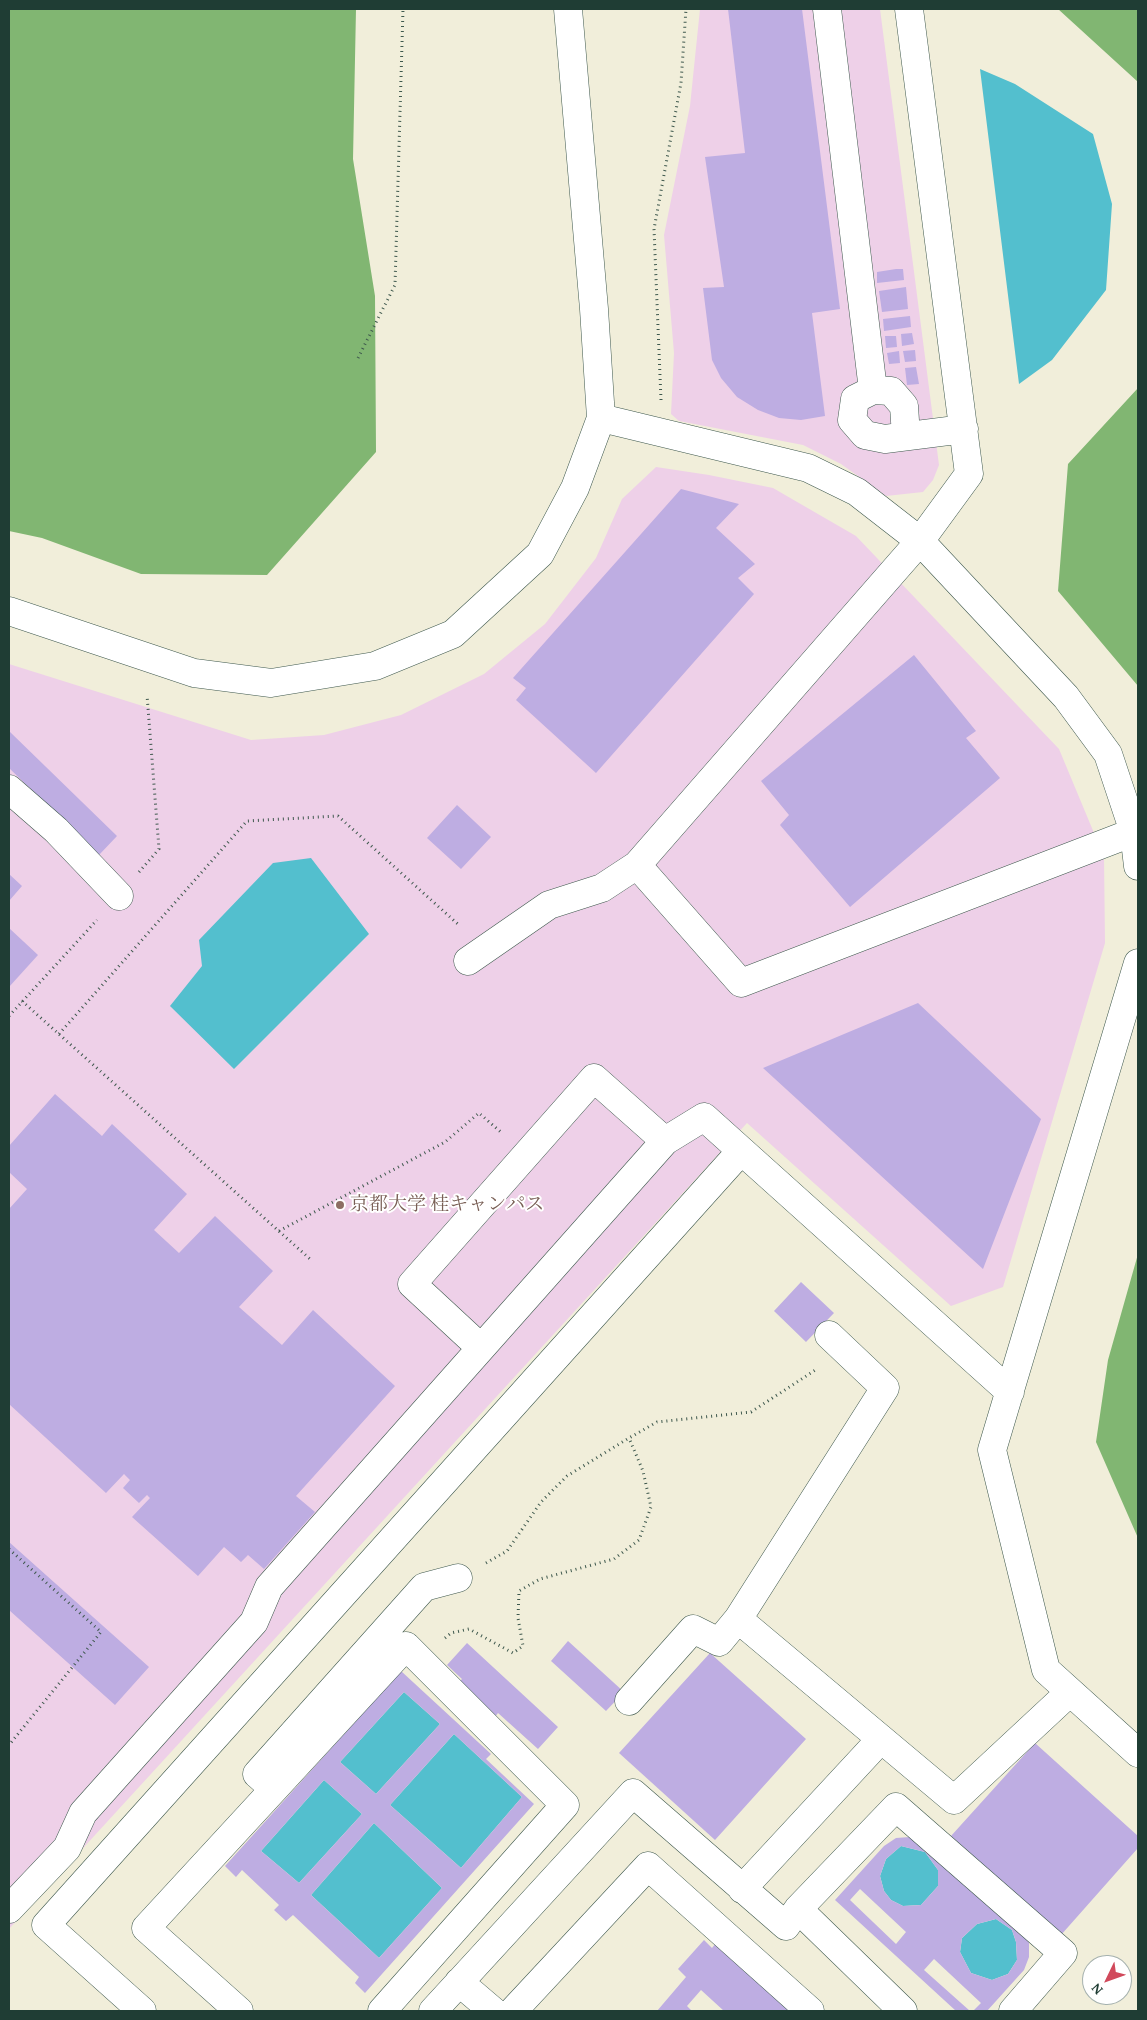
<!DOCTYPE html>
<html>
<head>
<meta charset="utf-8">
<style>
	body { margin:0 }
	#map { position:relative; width:1147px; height:2020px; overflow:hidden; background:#f1eeda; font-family:"Gentium Book Plus",serif }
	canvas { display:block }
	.frame { position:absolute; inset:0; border:10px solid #1f3d34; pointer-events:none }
	.north { position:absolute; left:1082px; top:1955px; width:50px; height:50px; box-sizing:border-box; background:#fff; border:1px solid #a5b1ae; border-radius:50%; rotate:228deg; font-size:14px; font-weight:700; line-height:20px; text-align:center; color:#1f3d34 }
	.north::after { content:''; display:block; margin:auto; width:18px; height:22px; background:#d1495b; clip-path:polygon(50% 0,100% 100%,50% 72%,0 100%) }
</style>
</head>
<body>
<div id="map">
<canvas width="1147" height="2020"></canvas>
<div class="frame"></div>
<div class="north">N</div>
</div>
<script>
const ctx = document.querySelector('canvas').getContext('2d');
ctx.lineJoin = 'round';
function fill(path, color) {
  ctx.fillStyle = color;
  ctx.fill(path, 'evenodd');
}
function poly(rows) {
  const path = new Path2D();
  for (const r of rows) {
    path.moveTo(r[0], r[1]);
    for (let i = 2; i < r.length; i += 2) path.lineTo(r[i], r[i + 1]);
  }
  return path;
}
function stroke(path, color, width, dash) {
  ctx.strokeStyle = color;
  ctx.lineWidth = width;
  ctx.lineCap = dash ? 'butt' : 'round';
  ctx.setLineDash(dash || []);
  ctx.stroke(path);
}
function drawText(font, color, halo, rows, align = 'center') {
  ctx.font = font + ' "Gentium Book Plus","Noto Serif JP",serif';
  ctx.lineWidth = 4;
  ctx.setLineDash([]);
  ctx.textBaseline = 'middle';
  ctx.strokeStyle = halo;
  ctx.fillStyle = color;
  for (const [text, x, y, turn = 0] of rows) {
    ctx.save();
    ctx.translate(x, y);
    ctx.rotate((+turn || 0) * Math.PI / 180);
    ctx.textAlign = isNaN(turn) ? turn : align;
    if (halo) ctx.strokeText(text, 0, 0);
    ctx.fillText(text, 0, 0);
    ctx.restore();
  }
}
fill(poly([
	[700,9,880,9,939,465,933,480,923,492,886,496,841,464,803,445,679,421,671,414,674,353,664,235,690,106],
	[656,467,709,475,773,488,856,536,1059,749,1104,857,1105,943,1003,1287,951,1306,747,1123,9,1929,9,664,251,740,324,735,401,715,484,674,545,624,596,558,622,499]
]), '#eed0e8');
fill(poly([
	[9,9,356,9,353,159,375,296,376,452,267,575,141,574,42,538,9,531],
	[1058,9,1138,9,1138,82],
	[1138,388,1138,686,1058,591,1068,464],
	[1138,1254,1138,1538,1096,1442,1108,1360]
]), '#81b672');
fill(poly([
	[980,69,1015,84,1093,134,1112,204,1106,290,1052,360,1019,384],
	[311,858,369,934,234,1069,170,1006,202,966,199,940,273,863],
	[404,1692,440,1724,376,1794,340,1762],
	[454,1734,522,1797,461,1868,390,1805],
	[324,1780,362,1814,299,1883,261,1851],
	[374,1823,442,1888,379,1958,311,1895],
	[901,1846,925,1852,938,1870,938,1886,921,1905,903,1906,891,1900,884,1891,880,1876,886,1859],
	[996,1919,1012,1930,1016,1942,1017,1960,1008,1974,992,1980,971,1973,960,1952,962,1938,977,1924]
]), '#53bfce');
fill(poly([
	[728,9,802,9,840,309,812,313,825,416,801,420,779,418,758,410,737,397,721,378,712,360,703,288,724,287,705,157,745,153],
	[896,269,903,269,904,280,877,283,877,272],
	[906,287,908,309,882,312,879,291],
	[910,316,911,327,884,331,883,319],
	[912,333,914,344,902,346,901,334],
	[885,336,896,336,897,347,886,348],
	[915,350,916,361,905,362,903,351],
	[899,351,900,363,889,364,887,353],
	[916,367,919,384,907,385,905,368],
	[681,489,739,504,716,528,755,564,738,578,754,594,596,773,516,700,526,688,513,678],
	[914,655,976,731,966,738,1000,778,850,907,780,825,789,815,761,781],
	[9,731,117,836,99,855,9,768],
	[457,805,491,837,461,869,427,838],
	[9,874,22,886,9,901],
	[9,928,38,955,9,987],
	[918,1003,1041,1119,983,1269,763,1068],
	[55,1094,102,1136,112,1124,187,1194,154,1230,179,1253,215,1216,273,1271,239,1307,282,1345,313,1310,395,1386,296,1496,315,1512,264,1569,248,1555,241,1562,224,1547,198,1576,132,1517,150,1498,147,1495,139,1503,123,1488,130,1480,124,1474,106,1493,9,1404,9,1209,27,1189,9,1172,9,1146],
	[801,1282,834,1313,806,1342,774,1311],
	[9,1542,149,1667,115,1705,9,1610],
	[568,1641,624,1692,606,1711,551,1661],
	[467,1643,558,1727,538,1749,498,1713,495,1717,458,1683,462,1679,447,1665],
	[710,1653,806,1739,715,1840,619,1753],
	[401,1671,491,1754,486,1759,534,1804,365,1993,355,1983,359,1977,293,1915,286,1921,274,1910,279,1905,242,1870,236,1877,225,1866],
	[404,1692,440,1724,376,1794,340,1762],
	[454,1734,522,1797,461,1868,390,1805],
	[324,1780,362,1814,299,1883,261,1851],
	[374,1823,442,1888,379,1958,311,1895],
	[1035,1743,1138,1836,1138,1848,1061,1935,951,1836],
	[910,1837,1024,1929,1029,1943,1029,1957,1024,1970,987,2011,973,2011,981,2003,934,1959,924,1970,970,2011,956,2011,835,1900,884,1846,896,1838],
	[901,1846,925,1852,938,1870,938,1886,921,1905,903,1906,891,1900,884,1891,880,1876,886,1859],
	[860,1889,906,1932,896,1944,850,1900],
	[996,1919,1012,1930,1016,1942,1017,1960,1008,1974,992,1980,971,1973,960,1952,962,1938,977,1924],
	[704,1940,712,1948,716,1943,789,2011,724,2011,701,1990,687,2006,692,2011,657,2011,686,1977,678,1969]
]), '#beade2');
const minor = poly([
	[827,9,873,390,855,399,852,420,865,435,885,439,964,429],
	[873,390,891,391,904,406,906,436],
	[601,418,808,468,857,492,920,541,1066,697,1108,754,1134,832,1138,866],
	[9,611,194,673,271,683,375,666,453,634,540,554,575,488,601,418,594,309,568,9],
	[9,789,56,830,119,896],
	[637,865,741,983,1134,832],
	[468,961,549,905,602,888,637,865,920,541,969,474,909,9],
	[1138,963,992,1450,1046,1670,1138,1753],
	[665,1141,704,1117,1010,1392],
	[829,1335,885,1388,738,1619,954,1800,1070,1692],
	[629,1701,693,1629,719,1642,738,1619],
	[274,1789,257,1774,424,1587,458,1578],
	[742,1889,881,1739],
	[9,1909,67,1848,83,1813,254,1622,269,1587,665,1141,594,1078,412,1284,481,1348],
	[798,1909,903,2011],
	[459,1982,493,2011],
	[142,2011,46,1925,741,1151],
	[239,2011,146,1928,406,1646,565,1805,382,2011],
	[433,2011,633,1793,786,1926,798,1909,896,1807,1063,1953,1013,2011],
	[513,2011,648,1866,810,2011]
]);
stroke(minor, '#3e584d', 29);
stroke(poly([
	[358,358,395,285,403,9],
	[661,400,654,229,681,83,686,9],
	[139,872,159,849,147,695],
	[22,1001,310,1259],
	[9,1016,97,920],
	[59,1034,247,821,338,816,460,926],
	[279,1231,445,1142,479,1113,503,1134],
	[9,1549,101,1632,9,1745],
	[486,1563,507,1551,541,1502,567,1476,629,1438,657,1422,751,1412,817,1369],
	[445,1638,451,1633,469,1629,513,1653,523,1646,518,1618,519,1591,540,1579,614,1559,639,1540,651,1507,643,1471,629,1438]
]), '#3e584d', 3, [1, 4]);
stroke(minor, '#fff', 28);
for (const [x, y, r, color] of [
	[340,1205,5,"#8d6e63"]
]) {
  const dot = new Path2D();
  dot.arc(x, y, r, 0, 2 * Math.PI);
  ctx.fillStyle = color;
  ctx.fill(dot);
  stroke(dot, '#fff', 2);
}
drawText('19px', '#785e54', '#fff', [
	["京都大学 桂キャンパス",350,1205]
], 'left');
</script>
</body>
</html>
